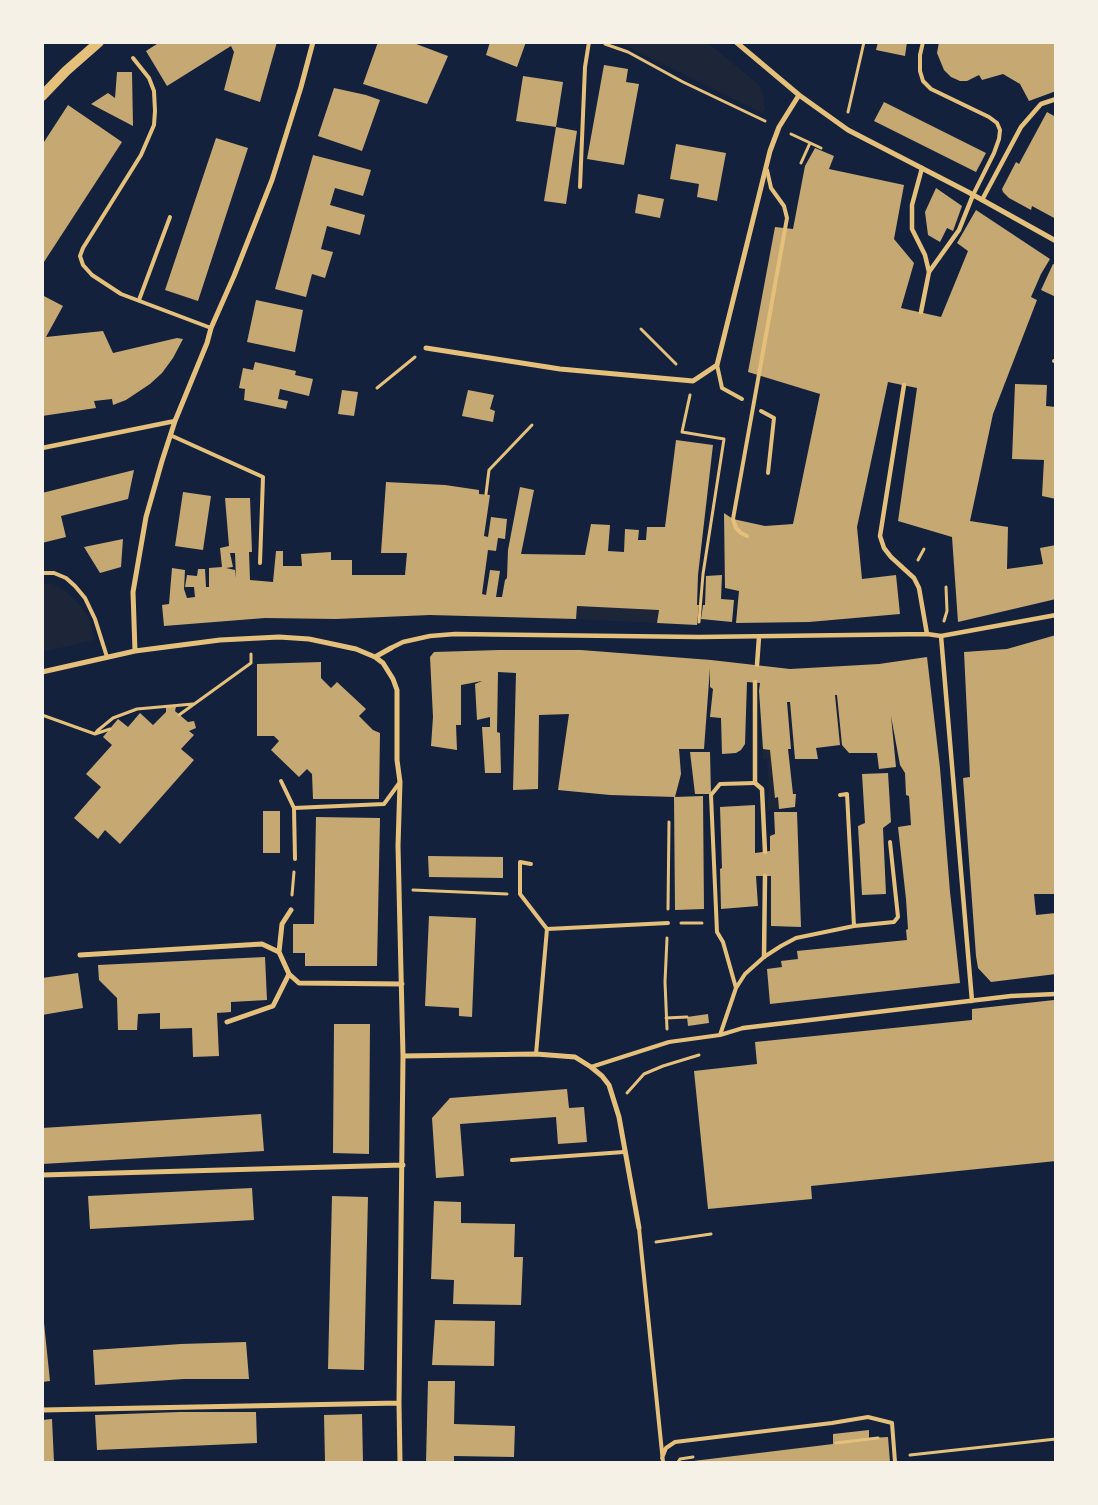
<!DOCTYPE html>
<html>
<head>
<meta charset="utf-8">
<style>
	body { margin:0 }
	#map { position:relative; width:1098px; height:1505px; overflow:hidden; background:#14213d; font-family:"Zilla Slab",serif }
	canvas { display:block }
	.frame { position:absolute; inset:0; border:44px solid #f6f1e7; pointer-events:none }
</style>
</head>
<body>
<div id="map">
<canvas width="1098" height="1505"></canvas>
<div class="frame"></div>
</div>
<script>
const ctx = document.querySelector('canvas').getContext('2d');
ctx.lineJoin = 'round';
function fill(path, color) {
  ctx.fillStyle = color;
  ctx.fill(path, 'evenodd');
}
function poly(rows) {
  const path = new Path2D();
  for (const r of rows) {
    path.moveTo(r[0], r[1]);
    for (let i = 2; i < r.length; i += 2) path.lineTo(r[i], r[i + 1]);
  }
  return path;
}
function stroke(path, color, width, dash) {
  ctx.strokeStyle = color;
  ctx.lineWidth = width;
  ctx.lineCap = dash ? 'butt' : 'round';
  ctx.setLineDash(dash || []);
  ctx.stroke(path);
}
fill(poly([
	[620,43,708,43,759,85,763,94,765,109,762,113],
	[52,583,65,591,77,602,89,618,94,640,43,652,43,584],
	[577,606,659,610,657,623,576,619],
	[763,749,773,750,779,809,768,810,768,794,769,794,767,759,763,759]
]), '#1d2539');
fill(poly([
	[160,42,277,42,260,102,224,90,234,52,231,46,167,86,146,51],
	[378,42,411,42,448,56,427,104,363,84],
	[490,42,526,42,517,67,486,55],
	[878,42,907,42,905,56,876,50],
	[939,42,1056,42,1056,91,1029,101,1020,84,1003,74,982,80,979,75,967,81,960,81,951,77,944,70,937,53],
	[604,65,628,69,626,82,639,84,624,165,587,159],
	[117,72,132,72,133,126,91,104,108,93,115,98],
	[523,76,563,82,556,127,577,131,566,204,544,201,556,127,516,121],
	[334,88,366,95,380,100,362,151,318,136],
	[884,102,986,153,976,172,874,121],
	[68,105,122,142,42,265,42,145],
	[1047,112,1056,117,1056,219,1032,206,1031,210,1009,198,1003,192,1002,189,1016,162,1019,164],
	[216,138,248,148,198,301,165,290],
	[676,144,726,153,717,201,697,197,699,184,670,179],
	[815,148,834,156,829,169,904,185,894,239,914,263,901,308,941,317,968,251,957,243,976,210,1050,259,1041,274,1031,297,1037,300,993,414,970,521,1008,527,1007,569,1043,564,1040,548,1056,545,1056,599,958,622,952,537,898,521,917,388,888,382,857,527,862,579,896,575,900,614,809,622,736,623,739,591,725,588,724,513,733,519,765,526,793,524,820,394,748,372,775,227,793,229,805,166],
	[313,155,371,170,363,196,335,188,330,205,365,215,360,235,327,226,321,249,333,252,325,278,312,274,306,297,275,289],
	[936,188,962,206,953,231,947,228,940,242,928,235,925,212],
	[638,194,664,199,660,218,635,213],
	[1053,264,1056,265,1056,297,1041,290],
	[42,295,63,306,46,337,103,331,113,353,177,338,183,339,173,358,162,373,150,384,126,400,113,405,112,399,94,401,96,408,42,416],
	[256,300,303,310,295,352,247,342],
	[255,362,296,371,295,375,313,379,309,396,280,389,278,399,288,401,286,409,244,400,245,389,239,388,243,368,253,370],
	[1015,384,1047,385,1046,406,1056,407,1056,499,1042,496,1044,460,1012,459],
	[342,390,358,392,354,416,338,414],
	[468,390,494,395,490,409,495,411,493,422,462,416],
	[676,440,713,445,698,575,697,605,699,605,697,625,657,623,659,610,577,606,576,619,430,615,336,619,265,618,164,626,162,605,169,604,172,568,185,570,184,589,187,598,195,597,194,587,185,587,187,575,197,576,198,569,205,569,206,587,209,587,209,568,222,567,220,548,229,546,225,498,250,498,252,552,249,552,250,580,273,582,276,551,283,551,283,566,302,566,301,554,331,552,331,560,352,560,352,575,405,575,407,553,381,553,386,482,445,485,479,490,479,494,490,495,484,536,488,537,491,517,507,519,505,539,498,538,496,551,488,550,482,594,486,595,490,570,500,571,496,597,502,597,505,580,507,578,508,550,520,487,534,490,521,554,585,555,591,524,610,525,608,551,624,552,625,529,639,530,638,540,646,540,647,527,665,527],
	[230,553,235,553,236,578,235,570,226,568,233,567],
	[134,470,128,499,61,516,66,537,42,543,42,493],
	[183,492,211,496,203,550,175,546],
	[123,539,121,567,100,573,84,547],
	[722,575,721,599,734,600,732,622,701,619,703,605,705,605,706,576],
	[1056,635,1056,894,1034,894,1036,915,1056,913,1056,974,991,982,978,968,976,956,963,778,970,777,964,652,1007,649],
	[499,650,581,650,711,660,790,669,879,664,927,657,940,768,950,892,960,983,770,1004,767,969,782,967,781,961,798,959,797,951,907,940,906,930,908,929,906,899,898,827,911,825,909,796,906,795,905,773,900,765,891,716,896,767,879,769,877,753,849,753,842,745,837,695,835,695,840,745,816,748,818,759,795,759,790,702,787,702,791,749,788,749,793,794,796,794,795,807,779,809,778,797,775,798,770,750,763,749,759,691,760,683,747,682,745,744,741,750,736,753,722,754,721,718,710,717,713,689,710,687,710,668,704,749,679,749,681,774,675,797,610,795,558,790,569,714,539,715,538,789,513,790,516,673,498,672,497,732,500,733,501,773,485,773,482,727,490,727,490,717,477,720,475,684,482,681,461,685,461,725,456,725,457,750,431,746,433,717,430,657,434,652],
	[321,662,321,678,331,688,337,682,366,709,359,716,373,730,380,733,379,799,313,799,312,774,307,769,299,777,271,750,279,741,274,736,257,736,257,664],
	[166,707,176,707,175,711,188,722,194,721,196,728,189,731,194,735,181,749,194,760,120,844,105,830,98,839,74,818,101,787,86,774,112,745,103,737,118,719,128,727,140,713,153,725,166,712],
	[690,752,710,752,711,794,695,794],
	[888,773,891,822,883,828,886,894,862,895,858,826,865,823,862,774],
	[703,796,704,909,675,910,674,797],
	[755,805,755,853,770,851,770,836,775,834,774,812,797,812,801,927,771,926,771,876,756,876,758,906,721,909,720,869,722,868,720,807],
	[263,811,280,811,280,853,263,853],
	[316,817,380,818,377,966,305,966,305,953,293,953,293,924,314,924],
	[428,856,503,857,503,878,429,877],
	[429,916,476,918,472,1017,459,1016,459,1008,425,1006],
	[265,957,267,1000,231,1002,231,1012,217,1013,219,1056,193,1057,192,1028,160,1029,160,1013,138,1014,137,1030,118,1030,117,998,99,980,98,965],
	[78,973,83,1008,42,1015,42,978],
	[1054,1000,1056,1161,811,1186,812,1199,708,1209,694,1071,757,1064,755,1042,972,1020,972,1009],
	[708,1014,709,1023,688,1026,687,1017],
	[334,1024,370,1024,369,1154,333,1153],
	[567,1089,569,1108,584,1107,587,1142,558,1144,556,1117,460,1124,464,1176,436,1178,432,1118,450,1098],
	[261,1114,264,1151,42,1164,42,1128],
	[252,1188,254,1220,90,1229,88,1196],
	[332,1196,368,1197,364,1370,328,1369],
	[434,1201,461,1202,461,1223,515,1224,514,1257,523,1257,521,1305,453,1304,454,1280,431,1279],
	[435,1320,495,1321,494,1366,432,1365],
	[42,1323,44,1323,50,1381,42,1382],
	[246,1342,249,1379,184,1379,95,1385,93,1350,181,1344],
	[428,1381,455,1381,454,1424,515,1426,514,1457,454,1456,454,1462,426,1462],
	[180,1412,256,1412,257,1443,97,1450,95,1415],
	[362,1414,363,1462,325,1462,324,1415],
	[52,1419,54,1462,42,1462,42,1420],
	[869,1430,869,1438,888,1437,890,1462,693,1462,693,1461,833,1444,833,1434]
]), '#c6a872');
stroke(poly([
	[605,44,628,52,683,82,765,121],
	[848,112,864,42],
	[791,134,821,148],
	[801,163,810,143],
	[641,329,676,364],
	[377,388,415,357],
	[690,395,682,432,724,439,703,574,699,622],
	[486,494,489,470,532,425],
	[918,560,924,549],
	[944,621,947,611,946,587],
	[42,715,95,734,110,729],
	[179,715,251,663,251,654],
	[95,734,97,731,113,718,137,709,193,704],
	[413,890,507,894],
	[292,895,294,872],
	[668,909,669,822],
	[681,923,702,923],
	[667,938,665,982,667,1029],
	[666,1018,687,1017],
	[627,1093,644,1074,663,1066,699,1055],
	[656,1242,711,1234],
	[836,1443,878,1438],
	[910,1455,1056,1439],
	[678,1462,680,1459,693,1457]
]), '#e5c07b', 3);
stroke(poly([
	[923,42,920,55,920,71,923,81,931,89,989,117,997,123,1000,130,999,139,994,153,973,195],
	[133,58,149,78,154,91,155,111,154,125,141,155,83,248,80,256,83,265,92,275,121,294,211,328],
	[580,187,585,67,589,42],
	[139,300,170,217],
	[1054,361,1056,361],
	[717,365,722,388,742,399],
	[761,411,774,418,768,473],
	[170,435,263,477,260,563],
	[747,536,741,533,736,528,733,519,787,218,784,206,771,188,767,170],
	[42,573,54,573,66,578,75,586,85,598,95,619,107,657],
	[281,781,294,808,295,859],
	[840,795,847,794,854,926],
	[294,808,384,804,400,782],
	[531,864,520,862,520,894,547,929,536,1054],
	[547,929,668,923],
	[736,988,723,942,717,932,711,795,720,784,755,783],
	[720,1035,736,988,745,974,764,957,781,946,796,938,854,926,894,922,898,917,890,842],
	[591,1067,669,1042,720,1035,743,1028],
	[512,1160,624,1152],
	[639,1228,663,1462],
	[662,1458,666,1448,675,1442,832,1423,868,1417,892,1423,895,1462]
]), '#e5c07b', 4);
stroke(poly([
	[982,200,1021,127,1041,104,1056,99],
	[929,272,959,230,973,195],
	[921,312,929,272,925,255,912,229,912,205,922,168],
	[904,385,880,536,884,548,891,557,914,578,919,588,927,634],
	[42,448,175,421],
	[941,636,972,1001],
	[391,648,403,642,430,636,455,634,699,637,927,634,941,636,1056,615],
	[757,665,759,637],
	[755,682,755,783,762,789,765,852],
	[764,957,765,876],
	[743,1028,1011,996,1056,994]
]), '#e5c07b', 4.5);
stroke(poly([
	[736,42,799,95,848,130,968,192,1056,241],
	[426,348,560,369,693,381,717,365,770,151,779,127,799,95],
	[135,651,133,592,146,517,162,461,175,421,207,343,211,328,234,276,272,180,301,87,313,42],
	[375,657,391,648],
	[42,672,135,651,220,640,279,637,309,639,356,649,375,657,383,663,393,679,397,690,397,760,400,782,398,846,403,1056,399,1403,400,1462],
	[279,952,282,924,291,910],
	[80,955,262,944,279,952,289,974,299,983,402,984],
	[227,1022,273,1006,289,974],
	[403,1056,536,1054,575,1057,591,1067,602,1076,609,1085,619,1117,639,1228],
	[42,1175,403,1165],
	[42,1410,399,1403]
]), '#e5c07b', 5);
stroke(poly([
	[42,96,66,71,99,42]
]), '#e5c07b', 10);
</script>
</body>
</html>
